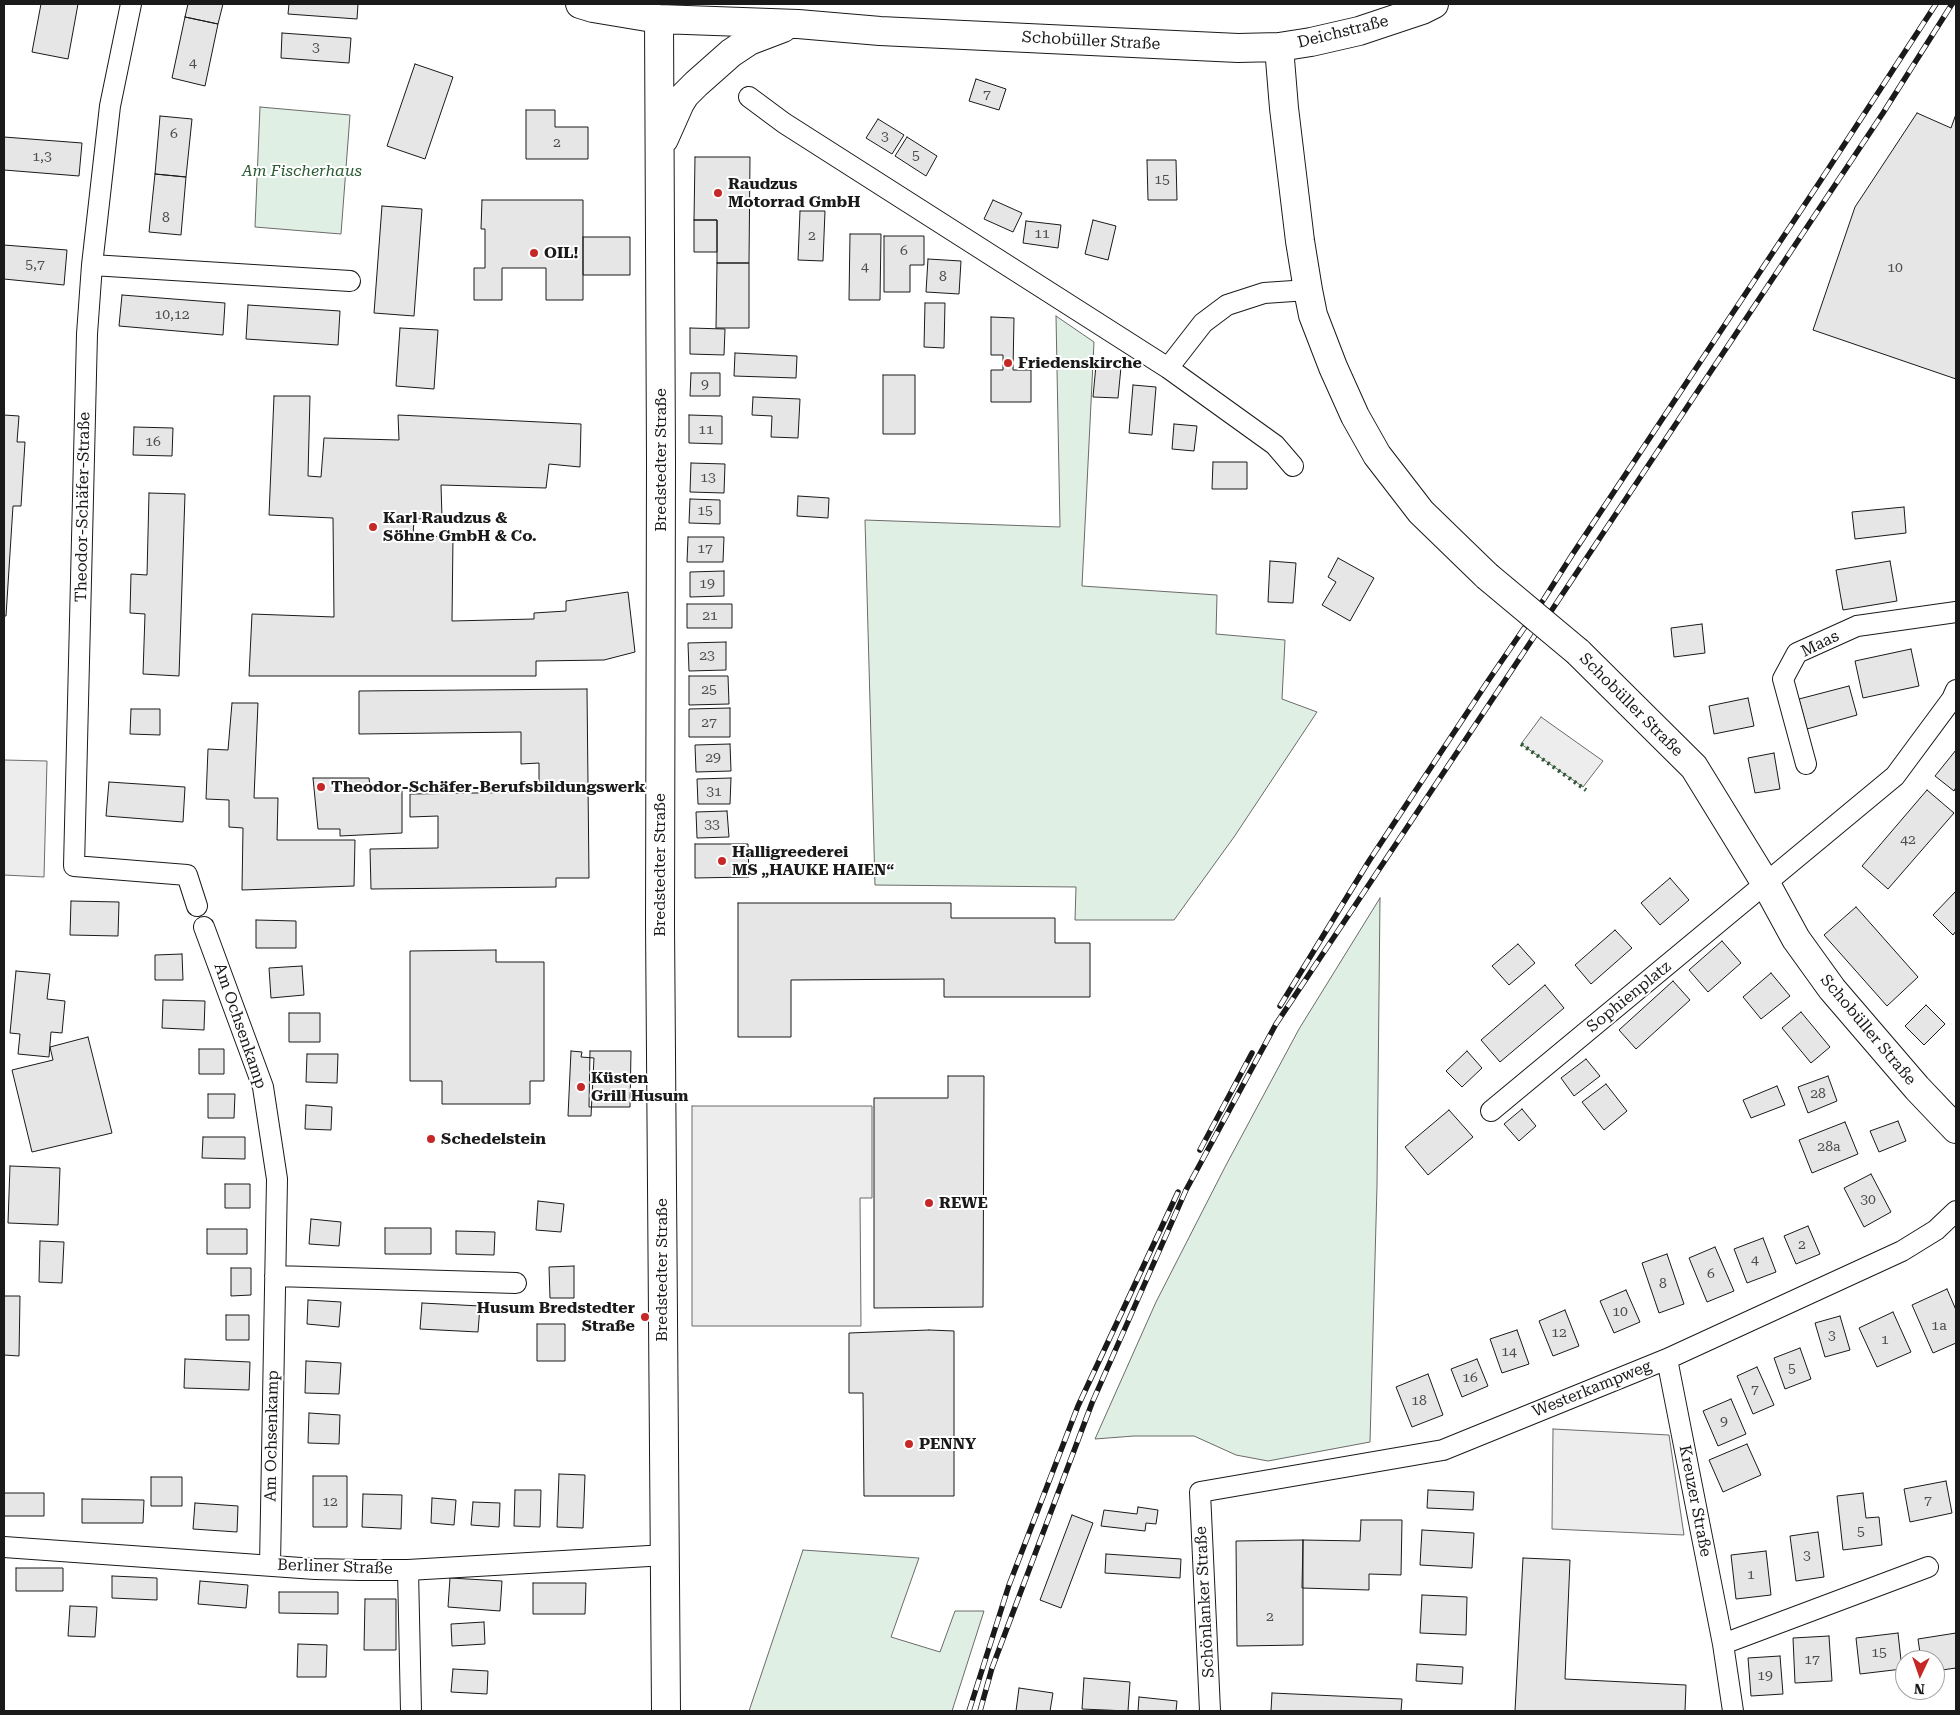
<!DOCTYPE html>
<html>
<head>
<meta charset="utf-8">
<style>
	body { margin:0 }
	#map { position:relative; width:1960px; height:1715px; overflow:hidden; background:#fff; font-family:"Roboto Serif",serif }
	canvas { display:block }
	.frame { position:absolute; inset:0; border:5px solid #1a1a1a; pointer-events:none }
	.north { position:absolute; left:1895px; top:1650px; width:50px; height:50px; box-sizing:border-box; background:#fff; border:1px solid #a3a3a3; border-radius:50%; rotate:183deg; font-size:14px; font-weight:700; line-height:20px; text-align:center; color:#1a1a1a }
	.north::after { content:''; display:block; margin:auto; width:18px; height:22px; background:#c62828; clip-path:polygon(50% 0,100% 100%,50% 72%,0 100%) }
</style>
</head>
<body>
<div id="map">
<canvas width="1960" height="1715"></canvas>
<div class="frame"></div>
<div class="north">N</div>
</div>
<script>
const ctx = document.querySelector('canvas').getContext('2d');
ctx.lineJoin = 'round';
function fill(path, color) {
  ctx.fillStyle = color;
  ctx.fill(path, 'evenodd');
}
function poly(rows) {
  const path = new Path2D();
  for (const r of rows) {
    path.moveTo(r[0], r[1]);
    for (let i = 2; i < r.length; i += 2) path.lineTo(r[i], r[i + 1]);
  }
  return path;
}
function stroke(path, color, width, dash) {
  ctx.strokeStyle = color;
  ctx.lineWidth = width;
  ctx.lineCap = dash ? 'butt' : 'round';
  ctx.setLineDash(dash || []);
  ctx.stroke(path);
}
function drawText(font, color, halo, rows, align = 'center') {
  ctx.font = font + ' "Roboto Serif",serif';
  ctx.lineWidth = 4;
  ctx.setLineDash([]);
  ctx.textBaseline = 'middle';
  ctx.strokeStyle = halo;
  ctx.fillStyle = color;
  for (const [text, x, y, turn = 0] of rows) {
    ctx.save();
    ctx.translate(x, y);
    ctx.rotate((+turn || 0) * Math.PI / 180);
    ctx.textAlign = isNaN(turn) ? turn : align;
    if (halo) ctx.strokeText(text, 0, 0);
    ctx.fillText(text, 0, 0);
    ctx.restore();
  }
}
const green = poly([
	[260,107,350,115,341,234,255,227,260,107],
	[1056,316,1094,342,1082,586,1217,595,1216,634,1285,640,1282,699,1317,712,1234,837,1174,920,1075,920,1076,887,875,885,865,520,1060,527,1056,316],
	[1380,898,1377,1186,1370,1442,1268,1461,1236,1455,1194,1436,1134,1436,1095,1439,1156,1302,1225,1167,1299,1029,1380,898],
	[803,1550,919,1558,891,1637,940,1652,955,1611,984,1611,952,1711,749,1711,803,1550]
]);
fill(green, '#e0efe3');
stroke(green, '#6a6a6a', 1);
const parking = poly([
	[1541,717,1603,761,1583,787,1521,744,1541,717],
	[4,760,47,761,44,877,4,875,4,760],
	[692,1106,872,1106,872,1198,860,1198,861,1326,692,1326,692,1106],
	[1553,1429,1669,1435,1684,1535,1552,1529,1553,1429]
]);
fill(parking, '#ededed');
stroke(parking, '#6a6a6a', 1);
const building = poly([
	[41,4,78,4,68,59,32,52,41,4],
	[188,4,223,4,218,24,185,17,188,4],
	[289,4,358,4,357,19,288,14,289,4],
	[185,17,218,24,205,86,172,78,185,17],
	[282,33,351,38,349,63,281,58,282,33],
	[415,64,453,77,425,159,387,146,415,64],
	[976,79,1006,89,999,110,969,101,976,79],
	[526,110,555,110,555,127,588,127,588,159,526,159,526,110],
	[1917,113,1951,128,1956,114,1956,379,1813,330,1855,207,1917,113],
	[160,116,192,119,186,177,155,174,160,116],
	[878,119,904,135,892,154,866,138,878,119],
	[4,137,82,143,79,176,4,170,4,137],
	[907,137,937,156,926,176,895,156,907,137],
	[695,157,750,157,749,263,717,263,717,220,694,220,695,157],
	[1147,160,1176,160,1177,200,1148,200,1147,160],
	[155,174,186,177,181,235,149,232,155,174],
	[482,200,583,200,583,300,546,300,546,268,502,268,502,300,474,300,474,268,485,268,485,229,481,229,482,200],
	[993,200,1022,213,1013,232,984,219,993,200],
	[382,206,422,209,414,316,374,313,382,206],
	[800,211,825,211,823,261,798,260,800,211],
	[694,220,717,220,717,252,694,252,694,220],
	[1093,220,1116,226,1108,260,1085,254,1093,220],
	[1026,221,1061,225,1058,248,1023,243,1026,221],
	[850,234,881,234,880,300,849,300,850,234],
	[884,236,924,236,924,265,910,265,910,292,884,292,884,236],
	[583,237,630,237,630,275,583,275,583,237],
	[4,245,67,250,64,285,4,279,4,245],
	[928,259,961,261,959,294,926,292,928,259],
	[717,263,749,263,749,328,716,328,717,263],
	[122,295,225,303,223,335,119,326,122,295],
	[925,303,945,303,944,348,924,347,925,303],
	[248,305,340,311,338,345,246,339,248,305],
	[991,317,1014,318,1013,370,1031,370,1031,402,991,402,991,370,1003,370,1003,355,991,355,991,317],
	[400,328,438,330,434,389,396,386,400,328],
	[690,328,725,329,724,355,690,354,690,328],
	[735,353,797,356,796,378,734,376,735,353],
	[1096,365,1121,367,1118,398,1093,397,1096,365],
	[691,373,720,373,720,396,690,396,691,373],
	[883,375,915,375,915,434,883,434,883,375],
	[1133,385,1156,387,1152,435,1129,433,1133,385],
	[274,396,310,396,308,476,321,477,324,438,399,440,398,415,581,424,580,467,549,464,546,488,441,485,442,518,414,519,413,537,453,536,452,621,534,619,534,613,566,611,566,601,628,592,635,652,604,660,536,661,536,676,249,676,252,614,334,617,333,518,269,515,274,396],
	[753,397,800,399,798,438,771,437,772,416,752,415,753,397],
	[4,415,19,416,17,442,25,442,21,506,13,506,6,616,4,616,4,415],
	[689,415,722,416,722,444,689,443,689,415],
	[1174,424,1197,426,1194,451,1172,449,1174,424],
	[134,427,173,428,172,456,133,455,134,427],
	[1213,462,1247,462,1247,489,1212,489,1213,462],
	[691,463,725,464,724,493,690,492,691,463],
	[149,493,185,494,179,676,143,674,145,614,130,613,131,574,147,575,149,493],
	[798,496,829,498,828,518,797,516,798,496],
	[690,499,720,500,720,524,689,523,690,499],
	[1904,507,1906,533,1855,539,1852,512,1904,507],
	[688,537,724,537,723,562,687,562,688,537],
	[1338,558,1374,578,1350,621,1322,605,1336,582,1328,577,1338,558],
	[1270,561,1296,563,1293,603,1268,602,1270,561],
	[1890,561,1897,601,1843,610,1836,570,1890,561],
	[724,571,724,596,690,597,690,572,724,571],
	[687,604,732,604,732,628,687,628,687,604],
	[1702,624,1705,653,1674,657,1671,628,1702,624],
	[726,642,726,670,689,671,688,643,726,642],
	[1911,649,1919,686,1863,698,1855,661,1911,649],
	[689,676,728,676,729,704,689,705,689,676],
	[1849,686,1857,715,1807,729,1799,699,1849,686],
	[587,689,589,878,556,878,556,887,371,889,370,849,438,848,438,816,410,817,410,794,539,792,539,763,521,764,521,732,359,734,359,691,587,689],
	[1748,698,1754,726,1714,734,1709,706,1748,698],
	[232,703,258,703,254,798,278,798,277,840,355,840,354,886,242,890,243,828,229,827,229,800,206,799,208,749,228,750,232,703],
	[730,708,730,737,689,737,689,709,730,708],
	[131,709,160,709,160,735,130,734,131,709],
	[730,744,731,771,696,772,695,745,730,744],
	[1956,750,1956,787,1954,791,1935,776,1956,750],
	[1774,753,1780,789,1755,793,1748,758,1774,753],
	[313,778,369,778,370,786,402,786,402,833,340,836,340,829,318,829,313,778],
	[731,778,730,804,698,804,697,779,731,778],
	[109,782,185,787,183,822,106,816,109,782],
	[1927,790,1954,813,1888,889,1862,866,1927,790],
	[727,811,729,837,697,838,696,812,727,811],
	[695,844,748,844,749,877,695,878,695,844],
	[1670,878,1689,900,1660,925,1641,903,1670,878],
	[1956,891,1956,931,1953,935,1933,915,1956,891],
	[71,901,119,902,118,936,70,935,71,901],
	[738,903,951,903,951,918,1055,918,1055,943,1090,943,1090,997,944,997,944,979,791,980,791,1037,738,1037,738,903],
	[1856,907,1918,977,1887,1006,1824,935,1856,907],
	[256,920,296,921,296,948,256,948,256,920],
	[1615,930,1632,948,1591,984,1575,965,1615,930],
	[1722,941,1741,963,1708,992,1689,970,1722,941],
	[1518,944,1535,963,1509,985,1492,966,1518,944],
	[496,950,496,962,544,962,544,1081,530,1081,530,1104,442,1104,442,1081,410,1081,410,951,496,950],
	[182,954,183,980,155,980,155,955,182,954],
	[302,966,304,995,271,998,269,968,302,966],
	[16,971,50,974,47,999,65,1001,62,1033,51,1032,49,1057,18,1054,20,1034,10,1033,16,971],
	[1771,973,1790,996,1761,1019,1743,997,1771,973],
	[1673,981,1690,1000,1636,1049,1619,1030,1673,981],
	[1545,985,1564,1008,1500,1062,1481,1040,1545,985],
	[163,1000,205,1001,204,1030,162,1028,163,1000],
	[1926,1005,1945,1024,1924,1045,1905,1026,1926,1005],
	[1801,1012,1830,1047,1811,1063,1782,1028,1801,1012],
	[289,1013,320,1013,320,1042,289,1042,289,1013],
	[88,1037,112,1133,32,1152,12,1070,53,1060,50,1047,88,1037],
	[199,1049,224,1049,224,1074,199,1074,199,1049],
	[571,1051,582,1052,581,1057,594,1058,591,1116,568,1116,571,1051],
	[590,1051,631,1051,630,1107,589,1107,590,1051],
	[1467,1051,1482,1068,1462,1087,1446,1071,1467,1051],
	[307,1054,338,1054,337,1083,306,1082,307,1054],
	[1586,1059,1600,1076,1574,1096,1561,1078,1586,1059],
	[948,1076,984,1076,983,1307,874,1308,874,1098,948,1098,948,1076],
	[1828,1076,1837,1101,1808,1113,1798,1087,1828,1076],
	[1606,1084,1627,1111,1604,1130,1582,1102,1606,1084],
	[1777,1086,1785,1105,1751,1118,1743,1100,1777,1086],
	[208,1094,235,1094,234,1118,208,1118,208,1094],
	[306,1105,332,1107,331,1130,305,1129,306,1105],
	[1522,1109,1536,1126,1519,1141,1504,1124,1522,1109],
	[1449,1110,1473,1137,1428,1175,1405,1147,1449,1110],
	[1898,1121,1906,1141,1879,1152,1870,1131,1898,1121],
	[1845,1122,1858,1154,1812,1173,1799,1140,1845,1122],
	[203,1137,245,1137,245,1159,202,1158,203,1137],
	[10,1166,60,1168,58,1225,8,1223,10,1166],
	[1871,1174,1891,1212,1864,1227,1844,1188,1871,1174],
	[225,1184,250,1184,250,1208,225,1208,225,1184],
	[538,1201,564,1204,561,1232,536,1230,538,1201],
	[311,1219,341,1222,339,1246,309,1244,311,1219],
	[1808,1226,1820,1254,1796,1264,1784,1236,1808,1226],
	[385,1228,431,1228,431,1254,385,1254,385,1228],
	[207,1229,247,1229,247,1254,207,1254,207,1229],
	[456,1231,495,1232,494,1255,456,1254,456,1231],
	[1763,1238,1776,1272,1747,1283,1734,1249,1763,1238],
	[40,1241,64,1242,62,1283,39,1282,40,1241],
	[1715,1247,1734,1291,1707,1302,1689,1258,1715,1247],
	[1667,1254,1684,1304,1659,1313,1642,1263,1667,1254],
	[574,1266,574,1298,550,1298,549,1267,574,1266],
	[231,1268,251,1268,251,1295,231,1296,231,1268],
	[1947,1289,1956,1310,1956,1343,1933,1353,1912,1305,1947,1289],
	[1626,1290,1640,1322,1614,1333,1600,1301,1626,1290],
	[4,1296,20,1296,19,1356,4,1355,4,1296],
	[308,1300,341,1302,339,1327,307,1324,308,1300],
	[422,1303,480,1306,478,1332,420,1329,422,1303],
	[1565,1310,1579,1346,1553,1356,1539,1321,1565,1310],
	[1893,1312,1911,1352,1877,1367,1859,1328,1893,1312],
	[226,1315,249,1315,249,1340,226,1340,226,1315],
	[1840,1316,1850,1350,1825,1357,1815,1323,1840,1316],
	[537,1324,565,1324,565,1361,537,1361,537,1324],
	[929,1330,954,1331,954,1496,864,1496,863,1393,849,1393,849,1333,929,1330],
	[1517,1330,1529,1364,1502,1373,1490,1339,1517,1330],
	[1800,1348,1811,1379,1785,1389,1774,1358,1800,1348],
	[185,1359,250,1362,249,1390,184,1388,185,1359],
	[1477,1359,1488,1386,1462,1397,1451,1369,1477,1359],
	[306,1361,341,1363,339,1394,305,1393,306,1361],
	[1757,1367,1774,1405,1753,1414,1737,1376,1757,1367],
	[1428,1374,1443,1415,1412,1427,1396,1387,1428,1374],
	[1731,1399,1746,1434,1718,1446,1703,1411,1731,1399],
	[309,1413,340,1415,339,1444,308,1443,309,1413],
	[1747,1444,1761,1475,1723,1492,1709,1460,1747,1444],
	[559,1474,585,1475,583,1528,557,1527,559,1474],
	[313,1476,347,1476,347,1527,313,1527,313,1476],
	[151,1477,182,1477,182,1506,151,1506,151,1477],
	[1946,1481,1952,1513,1910,1522,1904,1489,1946,1481],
	[515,1490,541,1490,540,1527,514,1526,515,1490],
	[1428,1490,1474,1492,1473,1510,1427,1508,1428,1490],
	[4,1493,44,1493,44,1516,4,1516,4,1493],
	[1863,1493,1866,1518,1879,1517,1882,1545,1843,1550,1837,1496,1863,1493],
	[363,1494,402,1495,401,1529,362,1527,363,1494],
	[432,1498,456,1500,454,1525,431,1523,432,1498],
	[82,1499,144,1500,143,1523,82,1523,82,1499],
	[473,1502,500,1503,499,1527,471,1525,473,1502],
	[195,1503,238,1506,237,1532,193,1529,195,1503],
	[1138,1507,1158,1510,1156,1524,1146,1523,1145,1531,1101,1526,1104,1510,1137,1514,1138,1507],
	[1072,1515,1093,1523,1061,1608,1040,1600,1072,1515],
	[1361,1520,1402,1520,1401,1575,1369,1574,1369,1590,1302,1588,1303,1540,1360,1541,1361,1520],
	[1422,1530,1474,1533,1472,1568,1420,1565,1422,1530],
	[1818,1532,1824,1577,1796,1581,1790,1536,1818,1532],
	[1303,1540,1303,1645,1237,1646,1236,1541,1303,1540],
	[1766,1551,1771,1595,1736,1599,1731,1555,1766,1551],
	[1106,1554,1181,1559,1180,1578,1105,1573,1106,1554],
	[1523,1558,1570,1560,1565,1679,1686,1685,1685,1711,1515,1711,1523,1558],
	[16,1568,63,1568,63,1591,16,1591,16,1568],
	[112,1576,157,1578,157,1600,112,1598,112,1576],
	[450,1578,502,1581,500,1611,448,1607,450,1578],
	[200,1581,248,1585,246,1608,198,1604,200,1581],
	[533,1583,586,1583,585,1614,533,1614,533,1583],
	[279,1592,338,1592,338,1614,279,1613,279,1592],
	[1422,1595,1467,1597,1466,1635,1420,1633,1422,1595],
	[365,1599,396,1599,396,1650,364,1650,365,1599],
	[70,1606,97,1607,95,1637,68,1636,70,1606],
	[484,1622,485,1644,452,1646,451,1624,484,1622],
	[1898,1633,1902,1669,1860,1674,1856,1638,1898,1633],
	[1956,1633,1956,1668,1935,1671,1935,1660,1921,1660,1918,1639,1956,1633],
	[1829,1636,1832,1681,1795,1683,1793,1638,1829,1636],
	[298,1644,327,1645,326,1677,297,1677,298,1644],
	[1780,1656,1783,1694,1751,1696,1748,1658,1780,1656],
	[1417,1664,1463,1667,1462,1684,1416,1681,1417,1664],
	[453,1669,488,1671,487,1694,451,1692,453,1669],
	[1084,1678,1130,1682,1128,1711,1082,1709,1084,1678],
	[1019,1688,1053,1693,1050,1711,1016,1711,1019,1688],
	[1272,1693,1402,1699,1401,1711,1271,1711,1272,1693],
	[1139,1697,1177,1701,1176,1711,1138,1711,1139,1697]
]);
fill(building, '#e6e6e6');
stroke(building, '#1a1a1a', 1);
const minor = poly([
	[131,4,110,106,92,265,87,334,74,866,187,875,197,906],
	[749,97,784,123,1168,368,1203,323,1227,305,1264,293,1308,290],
	[92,265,350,281],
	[1168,368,1275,445,1293,466],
	[1806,764,1783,679,1797,653,1857,626,1956,612],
	[204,927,263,1087,277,1179,270,1565],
	[1491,1111,1895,776,1952,699,1956,690],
	[275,1276,516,1283],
	[1667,1359,1723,1644,1733,1711],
	[4,1547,315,1569,360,1570,408,1570,666,1555],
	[408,1570,411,1711],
	[1723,1644,1928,1567],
	[1210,1711,1200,1492,1443,1450,1667,1359,1865,1268,1902,1251,1936,1230,1956,1211]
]);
const secondary = poly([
	[580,4,593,8,659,19,798,24,880,31,1238,48,1279,47,1311,42,1359,31,1422,10,1434,4],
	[659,19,661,462,660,924,666,1711],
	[1279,47,1284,108,1300,241,1308,290,1313,315,1333,367,1355,416,1377,455,1421,512,1487,576],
	[664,139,680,103,685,95,696,84,731,53,749,41,783,28],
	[1578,652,1694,767,1766,884,1796,939,1832,989,1917,1088,1956,1129]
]);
stroke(minor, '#1a1a1a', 22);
stroke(secondary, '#1a1a1a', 30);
stroke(minor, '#fff', 20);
stroke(secondary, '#fff', 28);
const rail = poly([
	[1280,1006,1369,861,1488,681,1544,599,1572,555,1821,180,1936,4],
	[1200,1150,1252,1053],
	[969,1711,1009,1585,1078,1406,1178,1192],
	[980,1711,992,1668,1092,1403,1186,1190,1276,1024,1883,113,1952,4]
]);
stroke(rail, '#1a1a1a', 5.5);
stroke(rail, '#fff', 4, [11]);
const secondaryBridge = poly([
	[1487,576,1578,652]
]);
stroke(secondaryBridge, '#1a1a1a', 30, []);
stroke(secondaryBridge, '#fff', 28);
stroke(poly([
	[1521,744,1586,790]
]), '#2b5a34', 4, [2.5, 4]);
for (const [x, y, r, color] of [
	[718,193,5,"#c62828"],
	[534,253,5,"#c62828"],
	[1008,363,5,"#c62828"],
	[373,527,5,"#c62828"],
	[321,787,5,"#c62828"],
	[722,861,5,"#c62828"],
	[581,1087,5,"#c62828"],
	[431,1139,5,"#c62828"],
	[929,1203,5,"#c62828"],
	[645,1317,5,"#c62828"],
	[909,1444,5,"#c62828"]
]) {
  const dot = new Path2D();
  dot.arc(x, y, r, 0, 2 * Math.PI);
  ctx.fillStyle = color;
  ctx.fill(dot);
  stroke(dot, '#fff', 2);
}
drawText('14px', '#4d4d4d', null, [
	["3",316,48],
	["4",193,63],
	["7",987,95],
	["6",174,134],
	["3",885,137],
	["2",557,143],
	["5",916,156],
	["1,3",42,157],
	["15",1162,180],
	["8",166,218],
	["11",1042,234],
	["2",812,236],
	["6",904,251],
	["5,7",35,265],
	["4",865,267],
	["10",1895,268],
	["8",943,277],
	["10,12",172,315],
	["9",705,385],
	["11",706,430],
	["16",153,442],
	["13",708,478],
	["15",705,511],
	["17",705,549],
	["19",707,584],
	["21",710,616],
	["23",707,656],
	["25",709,690],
	["27",709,723],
	["29",713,758],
	["31",714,792],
	["33",712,825],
	["42",1908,840],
	["28",1818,1094],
	["28a",1829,1147],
	["30",1868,1200],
	["2",1802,1245],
	["4",1755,1260],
	["6",1711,1274],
	["8",1663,1284],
	["10",1620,1312],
	["1a",1939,1326],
	["12",1559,1333],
	["3",1832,1336],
	["1",1885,1340],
	["14",1509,1352],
	["5",1792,1369],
	["16",1470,1378],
	["7",1755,1390],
	["18",1419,1401],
	["9",1724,1422],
	["7",1928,1501],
	["12",330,1502],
	["5",1861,1532],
	["3",1807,1556],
	["1",1751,1575],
	["2",1270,1617],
	["15",1879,1653],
	["17",1812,1660],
	["19",1765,1676]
]);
drawText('16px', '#1a1a1a', '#fff', [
	["Deichstraße",1343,32,-14],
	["Schobüller Straße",1091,41,3],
	["Bredstedter Straße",661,460,-90],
	["Theodor-Schäfer-Straße",83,507,-89],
	["Maas",1820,644,-26],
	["Schobüller Straße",1631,705,45],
	["Bredstedter Straße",660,865,-90],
	["Sophienplatz",1629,997,-39],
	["Am Ochsenkamp",240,1026,71],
	["Schobüller Straße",1868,1030,50],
	["Bredstedter Straße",662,1270,-90],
	["Westerkampweg",1592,1389,-22],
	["Am Ochsenkamp",272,1436,-89],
	["Kreuzer Straße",1695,1501,79],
	["Berliner Straße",335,1567,2],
	["Schönlanker Straße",1205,1602,-93]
]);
drawText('italic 16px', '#2b5a34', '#fff', [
	["Am Fischerhaus",302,171]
]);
drawText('bold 16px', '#1a1a1a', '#fff', [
	["Raudzus",728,184],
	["Motorrad GmbH",728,202],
	["OIL!",544,253],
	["Friedenskirche",1018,363],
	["Karl Raudzus &",383,518],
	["Söhne GmbH & Co.",383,536],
	["Theodor-Schäfer-Berufsbildungswerk",331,787],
	["Halligreederei",732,852],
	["MS „HAUKE HAIEN“",732,870],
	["Küsten",591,1078],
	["Grill Husum",591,1096],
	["Schedelstein",441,1139],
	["REWE",939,1203],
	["Husum Bredstedter",635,1308,"right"],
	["Straße",635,1326,"right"],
	["PENNY",919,1444]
], 'left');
</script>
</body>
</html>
